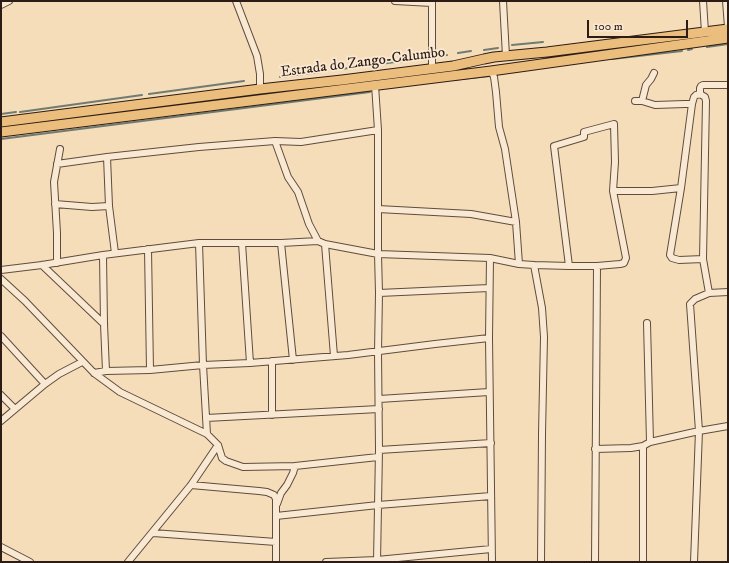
<!DOCTYPE html>
<html>
<head>
<meta charset="utf-8">
<style>
	body { margin:0 }
	#map { position:relative; width:729px; height:563px; overflow:hidden; background:#f6ddba; font-family:"IM FELL DW Pica",serif }
	canvas { display:block }
	.frame { position:absolute; inset:0; border:2px solid #2d1c15; pointer-events:none }
	.scale { position:absolute; left:587px; top:20px; width:101px; height:18px; box-sizing:border-box; border:2px solid #2d1c15; border-top:0; padding-left:5px; font-size:12px; line-height:14px; white-space:nowrap; color:#2d1c15; -webkit-text-stroke:3px #f9e9d2; paint-order:stroke }
</style>
</head>
<body>
<div id="map">
<canvas width="729" height="563"></canvas>
<div class="frame"></div>
<div class="scale">100 m</div>
</div>
<script>
const ctx = document.querySelector('canvas').getContext('2d');
ctx.lineJoin = 'round';
function poly(rows) {
  const path = new Path2D();
  for (const r of rows) {
    path.moveTo(r[0], r[1]);
    for (let i = 2; i < r.length; i += 2) path.lineTo(r[i], r[i + 1]);
  }
  return path;
}
function stroke(path, color, width, dash) {
  ctx.strokeStyle = color;
  ctx.lineWidth = width;
  ctx.lineCap = dash ? 'butt' : 'round';
  ctx.setLineDash(dash || []);
  ctx.stroke(path);
}
function drawText(font, color, halo, rows, align = 'center') {
  ctx.font = font + ' "IM FELL DW Pica",serif';
  ctx.lineWidth = 3.5;
  ctx.setLineDash([]);
  ctx.textBaseline = 'middle';
  ctx.strokeStyle = halo;
  ctx.fillStyle = color;
  for (const [text, x, y, turn = 0] of rows) {
    ctx.save();
    ctx.translate(x, y);
    ctx.rotate((+turn || 0) * Math.PI / 180);
    ctx.textAlign = isNaN(turn) ? turn : align;
    if (halo) ctx.strokeText(text, 0, 0);
    ctx.fillText(text, 0, 0);
    ctx.restore();
  }
}
stroke(poly([
	[512,45,543,42],
	[707,47,728,44],
	[484,50,498,48],
	[688,50,692,49],
	[458,53,471,51],
	[436,56,447,55],
	[612,59,682,51],
	[365,66,418,59],
	[342,69,354,67],
	[280,77,320,72],
	[452,80,490,76],
	[149,94,244,81],
	[20,112,142,95],
	[1,114,16,112],
	[1,139,370,92]
]), '#707c71', 2);
const minor = poly([
	[236,1,257,56,260,74,260,89],
	[395,1,432,3],
	[432,1,432,68],
	[503,1,506,56],
	[703,1,705,32],
	[726,1,728,27],
	[1,5,9,1],
	[491,71,494,77,496,92,499,127,505,149,516,222,519,264],
	[375,85,378,130,378,254,379,293,378,352,379,450,377,562],
	[700,94,696,95,694,97,692,104,681,188,670,255,672,258,679,260,703,259],
	[700,94,705,97,706,101,703,259,709,293],
	[700,94,700,88,701,86,703,85,728,85],
	[635,101,642,101,655,105,685,104,692,104],
	[642,101,646,85,651,79,654,73],
	[275,141,288,177,298,192,309,224,318,241],
	[107,157,199,147,275,141,301,142,378,130],
	[57,164,107,157,109,206,115,253],
	[613,191,652,191,681,188],
	[55,204,92,207,109,206],
	[378,209,471,214,516,222],
	[199,243,203,365,207,434],
	[242,243,250,363],
	[281,243,293,360],
	[325,244,334,356],
	[148,249,150,370],
	[103,255,104,324,106,371],
	[490,258,489,338,492,562],
	[57,263,57,233,54,182,60,149],
	[42,265,104,324],
	[534,265,542,308,544,337,542,434,541,562],
	[1,270,42,265,103,255,199,243,281,243,318,241,325,244,378,254,490,258,519,264,534,265,569,266,597,266,620,264,624,263,626,258,613,191,615,162,614,124,584,132,584,137,554,146,569,266],
	[1,279,25,301,94,373,120,392,207,434,218,445,222,458,226,461,243,467,295,466,378,457],
	[379,293,489,288],
	[647,323,650,442],
	[1,336,45,384],
	[272,361,272,415],
	[94,373,106,371,150,370,203,365,250,363,348,355,435,344,489,338],
	[1,395,15,409],
	[379,399,489,392],
	[206,418,379,409],
	[1,421,45,384,59,374,82,362],
	[643,446,643,562],
	[595,449,631,448,643,446,650,442,699,431,728,426],
	[379,450,491,443],
	[191,485,259,491,267,492,274,495,276,499,276,562],
	[277,504,281,493,287,485,293,473,295,466],
	[276,516,378,505,491,496],
	[153,533,276,542],
	[1,547,30,562],
	[128,562,191,485,218,445],
	[326,562,377,560,491,549],
	[595,562,597,266],
	[694,562,699,431,690,304,695,299,709,293,728,292]
]);
const primary = poly([
	[1,122,260,89,342,80,453,66,484,59,494,57,547,52,728,29],
	[1,132,491,71,728,38]
]);
stroke(minor, '#5f4c3e', 8);
stroke(primary, '#2d1c15', 11);
stroke(minor, '#f9e9d2', 6);
stroke(primary, '#ebbe7d', 9);
drawText('15px', '#2d1c15', '#f9e9d2', [
	["Estrada do Zango-Calumbo",363,63,-7]
]);
</script>
</body>
</html>
